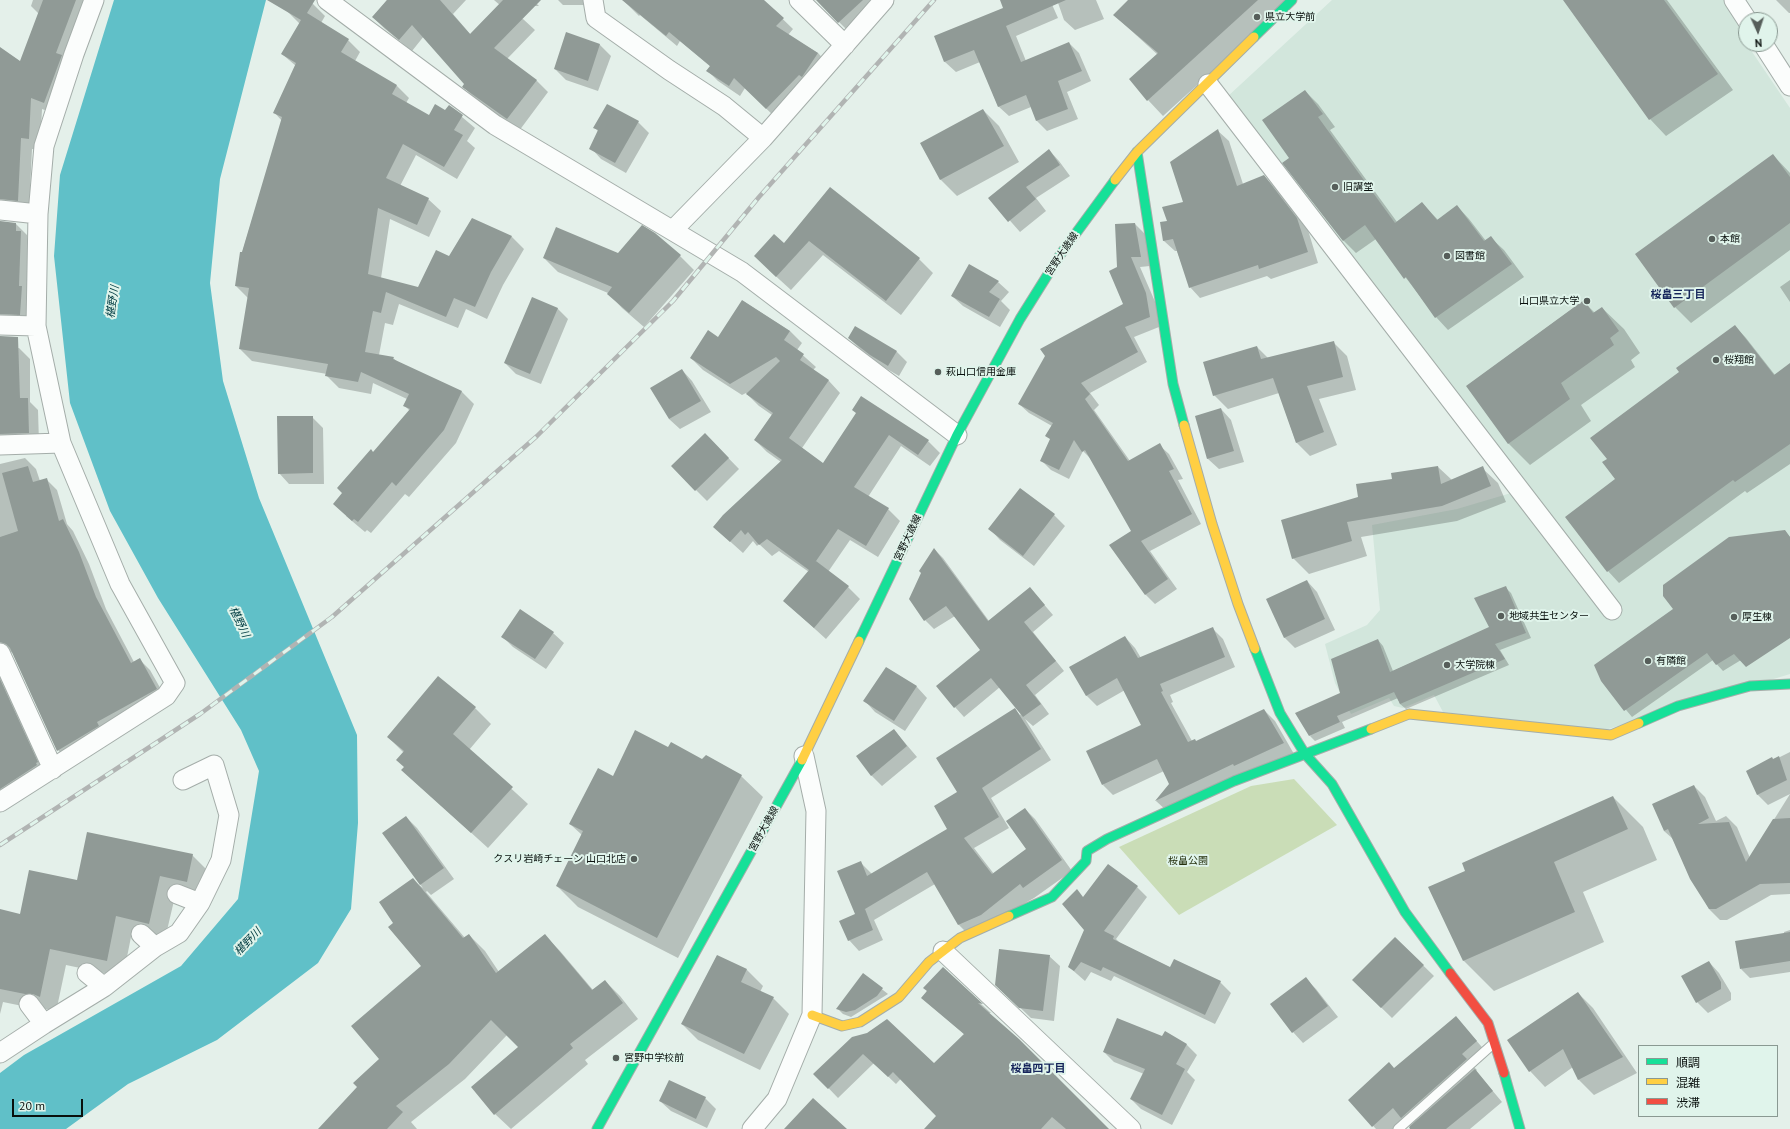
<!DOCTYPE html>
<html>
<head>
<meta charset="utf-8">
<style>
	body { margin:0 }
	#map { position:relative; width:1790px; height:1129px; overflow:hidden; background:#e4f0ea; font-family:"PT Sans","Noto Sans JP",sans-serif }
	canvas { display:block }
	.legend { position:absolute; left:1638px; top:1045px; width:140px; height:72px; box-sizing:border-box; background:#e0f4eb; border:1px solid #8a9992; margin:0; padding:5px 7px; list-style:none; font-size:12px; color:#09100d }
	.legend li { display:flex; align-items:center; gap:8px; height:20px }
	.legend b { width:20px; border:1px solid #8a9992 }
	.north { position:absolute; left:1738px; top:12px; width:40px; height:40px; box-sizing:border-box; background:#e0f4eb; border:1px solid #8a9992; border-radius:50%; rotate:177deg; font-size:11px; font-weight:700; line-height:16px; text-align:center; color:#09100d }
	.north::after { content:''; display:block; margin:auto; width:14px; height:18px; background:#565e5a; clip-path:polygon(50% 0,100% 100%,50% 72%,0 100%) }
	.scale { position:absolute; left:12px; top:1099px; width:71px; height:18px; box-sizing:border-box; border:2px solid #09100d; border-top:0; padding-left:5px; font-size:12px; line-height:14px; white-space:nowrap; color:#09100d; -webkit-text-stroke:3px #e0f4eb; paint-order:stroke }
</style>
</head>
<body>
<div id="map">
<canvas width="1790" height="1129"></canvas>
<ul class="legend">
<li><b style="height:5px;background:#16e098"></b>順調</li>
<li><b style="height:5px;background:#ffcf43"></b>混雑</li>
<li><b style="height:5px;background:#f24e42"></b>渋滞</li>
</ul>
<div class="north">N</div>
<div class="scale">20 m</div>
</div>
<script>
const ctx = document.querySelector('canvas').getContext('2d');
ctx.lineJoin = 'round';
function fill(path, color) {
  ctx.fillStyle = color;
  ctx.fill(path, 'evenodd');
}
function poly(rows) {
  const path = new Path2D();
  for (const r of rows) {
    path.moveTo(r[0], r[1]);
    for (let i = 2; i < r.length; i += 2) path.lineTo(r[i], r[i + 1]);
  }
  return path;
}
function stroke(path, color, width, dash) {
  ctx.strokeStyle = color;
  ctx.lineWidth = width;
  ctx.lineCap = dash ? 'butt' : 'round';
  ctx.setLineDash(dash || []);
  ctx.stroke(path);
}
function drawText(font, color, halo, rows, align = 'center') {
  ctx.font = font + ' "PT Sans","Noto Sans JP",sans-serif';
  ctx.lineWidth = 4;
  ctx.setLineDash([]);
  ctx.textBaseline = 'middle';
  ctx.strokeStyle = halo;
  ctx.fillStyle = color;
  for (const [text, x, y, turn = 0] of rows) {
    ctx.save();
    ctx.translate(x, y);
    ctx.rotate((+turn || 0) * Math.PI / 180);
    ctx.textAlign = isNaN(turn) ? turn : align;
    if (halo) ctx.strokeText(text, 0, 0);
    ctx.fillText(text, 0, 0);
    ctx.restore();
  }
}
fill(poly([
	[1332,0,1726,0,1734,12,1742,37,1790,108,1790,674,1605,730,1443,712,1434,695,1403,708,1394,706,1389,698,1351,714,1335,683,1325,644,1367,625,1380,610,1372,525,1457,509,1511,493,1227,97]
]), '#d2e6dc');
fill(poly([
	[1294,779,1337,825,1179,915,1119,847,1251,786]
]), '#caddb7');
fill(poly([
	[114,0,266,0,220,179,210,283,223,381,259,498,357,735,358,823,351,909,318,963,217,1040,128,1084,66,1129,0,1129,0,1073,24,1055,181,966,238,899,259,771,241,730,158,598,110,511,70,403,54,256,60,175]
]), '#60c0c8');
fill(poly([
	[33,0,91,0,56,114,42,109,40,150,32,149,29,212,0,217,0,48,21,62,39,14,31,6],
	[293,0,306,0,313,4,325,16,321,23,348,40,360,52,355,61,397,86,409,98,406,103,429,116,445,112,449,106,475,128,467,141,475,148,457,179,416,155,400,186,428,199,441,211,429,237,390,219,381,278,418,288,450,257,472,219,512,237,524,249,503,285,487,319,466,309,458,328,399,304,393,325,385,323,379,355,393,358,398,362,462,392,474,404,456,443,409,497,405,494,371,533,367,530,365,532,346,516,374,453,410,411,404,405,407,399,373,383,371,394,339,388,326,375,327,374,252,361,240,349,249,299,236,286,242,253,282,121,274,112,296,66,282,54,300,24,287,11],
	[387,0,466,0,453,14,471,35,495,9,523,19,535,30,507,59,537,81,548,92,519,131,475,99,464,87,466,84,424,36,412,51,385,29,373,17],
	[494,0,533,0,539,6,501,6],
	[558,0,587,0,588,5,563,5],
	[623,0,763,0,793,29,788,35,818,53,828,64,777,119,745,88,740,96,718,81,708,71,711,67,680,41,677,46,640,15,639,16],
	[817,0,884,0,850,33],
	[1001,0,1050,0,1058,18,1016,36,1026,61,1069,43,1079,53,1091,81,1067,92,1078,119,1047,131,1037,121,1031,107,1009,116,998,106,980,62,956,72,945,62,935,37,1005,8],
	[1057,0,1096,0,1104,19,1075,30,1064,20],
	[1129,0,1291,0,1163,116,1148,100,1158,55,1114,15],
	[1565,0,1667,0,1733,90,1666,136,1650,119],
	[1776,0,1790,0,1790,13,1789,13],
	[567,34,600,45,611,56,598,91,566,80,555,69],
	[1305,91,1318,104,1335,127,1330,130,1397,222,1422,203,1438,220,1457,206,1469,219,1486,241,1491,238,1504,250,1524,277,1448,330,1436,317,1376,239,1356,253,1343,240,1290,158],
	[983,110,999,126,1019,162,957,196,941,180,921,144],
	[638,122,649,133,626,173,601,159,591,148,598,131,595,128],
	[1218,131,1229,141,1243,184,1264,176,1275,187,1308,230,1318,263,1271,279,1267,276,1200,298,1190,287,1177,251,1175,251,1164,241,1162,222,1168,222,1184,202],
	[1049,150,1059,161,1070,176,1036,198,1046,211,1020,232,990,198],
	[1773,155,1790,173,1790,250,1691,323,1675,307],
	[830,189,919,259,933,273,901,315,823,255,791,290,769,270,784,245],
	[0,222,16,224,27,235,27,238,31,243,30,325,0,323],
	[1135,224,1145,234,1150,266,1140,267,1156,304,1159,327,1134,337,1147,362,1090,393,1099,405,1094,410,1130,461,1159,445,1169,454,1183,479,1178,480,1201,524,1150,551,1177,589,1155,604,1145,594,1132,531,1093,461,1083,451,1069,479,1051,470,1041,460,1051,440,1052,426,1029,413,1019,404,1125,304,1118,268],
	[618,255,680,256,694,270,644,327,622,308,608,293,558,272,544,258],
	[969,265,998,282,1009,292,1001,301,1010,310,1000,327,963,306,952,296],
	[1790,280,1790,302,1780,287],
	[743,301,790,331,802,343,797,350,816,367,813,370,829,381,840,393,802,448,823,465,857,413,928,441,940,453,930,466,901,446,868,497,888,509,900,521,878,557,850,540,828,572,848,587,860,599,826,639,784,601,809,572,779,551,772,556,759,544,757,546,753,541,743,553,714,527,781,462,767,452,755,440,772,415,759,406,746,393,742,395,703,370,691,358,718,338],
	[1583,301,1595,313,1602,308,1624,329,1640,353,1631,360,1635,367,1581,405,1591,421,1530,465,1509,444,1467,386],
	[557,308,568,319,541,384,516,374,505,363],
	[1735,326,1746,338,1775,375,1790,364,1790,464,1747,493,1745,491,1619,583,1608,571,1616,479,1608,459],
	[849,338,897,352,907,362,899,376,882,366,860,349],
	[1333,342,1347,356,1356,390,1319,399,1337,445,1310,456,1296,442,1279,393,1228,409,1214,395,1257,347,1268,358],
	[19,348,30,359,30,402,38,410,39,443,0,444,0,349],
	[682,370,692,381,711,412,680,429,669,419],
	[1221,409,1231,420,1244,462,1219,469,1208,459],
	[312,417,323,428,324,484,289,484,279,473],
	[705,434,739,469,707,501,672,466],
	[25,458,36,469,40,481,46,479,57,490,67,524,73,531,89,564,106,609,134,662,139,659,150,670,167,700,68,761,58,750,13,652,6,654,0,661,0,464],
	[1438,467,1452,480,1482,468,1498,483,1506,502,1457,521,1361,537,1367,556,1309,574,1293,558,1359,498,1393,479],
	[1020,489,1054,515,1065,526,1034,566,1000,540,990,529],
	[1785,531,1790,537,1788,537,1790,539,1790,636,1741,660,1723,671,1713,660,1632,717,1601,680,1674,609],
	[934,549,943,558,989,621,1030,588,1053,615,1033,632,1064,671,1035,695,1049,714,1033,726,1025,719,1051,760,991,798,1009,828,974,848,994,874,1028,849,1025,809,1035,819,1072,871,1034,898,969,935,959,925,935,884,874,920,883,940,859,951,849,940,856,914,860,862,872,874,948,829,958,792,1015,709,1020,715,1021,714,1000,687,964,717,955,707,981,650,955,616,934,629,925,620],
	[1307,581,1317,592,1335,630,1295,648,1284,637],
	[1505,587,1511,593,1531,638,1500,650,1509,665,1406,709,1400,704,1398,698,1342,722,1345,728,1315,741,1310,736,1378,640,1383,646,1393,671,1490,628],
	[1212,628,1223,639,1235,667,1170,695,1173,702,1171,703,1192,741,1197,742,1264,710,1275,721,1294,754,1167,811,1156,801,1170,784,1164,771,1113,795,1103,785,1142,726,1125,690,1097,706,1086,695,1125,637,1135,648,1141,658],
	[553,633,564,643,546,669,513,647,503,637],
	[0,667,48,773,0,804],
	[887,668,917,687,927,698,905,731,875,712,865,701],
	[475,708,491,724,469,750,528,804,488,848,402,770,405,768,404,753,388,737],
	[894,730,917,757,882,786,871,775],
	[668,749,741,776,763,797,678,958,578,907,557,886,582,835,570,824,613,777],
	[1790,752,1790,894,1771,895,1727,920,1720,920,1709,909,1673,839,1664,831,1694,786,1705,797,1716,821,1726,816,1737,827,1750,858,1790,794,1768,805,1757,794,1774,760],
	[1613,797,1643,827,1657,860,1583,892,1604,942,1494,991,1464,961,1429,887,1467,872],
	[406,817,417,828,454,879,431,895,427,891,426,892,465,938,469,935,485,951,499,972,544,935,560,951,593,990,605,981,620,996,638,1019,585,1060,588,1064,511,1129,495,1114,520,1048,507,1035,465,1079,411,1122,417,1129,320,1129,358,1087,380,1059,423,967,395,923,413,880,423,888,384,834],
	[192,855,208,871,203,897,176,892,165,939,132,932,123,977,66,965,56,1012,50,1009,42,1010,3,1002,0,1014,0,910,20,915,78,882],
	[1137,887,1147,897,1116,939,1120,943,1171,968,1174,961,1220,982,1231,993,1215,1024,1114,976,1111,981,1091,972,1085,981,1069,967,1085,930],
	[1790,930,1790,972,1750,978,1741,969,1784,934,1784,932],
	[1395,938,1434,976,1392,1018,1353,980],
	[717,956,747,970,763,986,760,992,773,998,789,1014,760,1070,698,1040,682,1024],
	[1049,956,1060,966,1054,1021,1031,1018,1007,995],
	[1709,962,1719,973,1731,993,1731,1000,1708,1013,1697,1002],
	[943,968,982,1005,991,1013,987,1013,1107,1129,941,1129,938,1116,965,1035,922,998],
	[864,975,888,994,851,1017,843,1014,838,1009],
	[1305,978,1316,989,1338,1017,1303,1043,1293,1032],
	[1578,993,1593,1008,1637,1073,1594,1095,1579,1080,1573,1067,1545,1087,1530,1071,1509,1040],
	[1456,1017,1487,1053,1472,1065,1477,1070,1476,1071,1502,1102,1470,1129,1412,1129,1404,1119,1393,1129,1376,1129,1349,1100,1394,1069],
	[1165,1033,1187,1045,1197,1055,1187,1072,1195,1080,1172,1125,1141,1109,1131,1099,1144,1074,1114,1062,1104,1052,1162,1037],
	[853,1037,923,1055,896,1084,874,1063,838,1098,815,1074],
	[705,1098,716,1109,707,1128,671,1111,660,1101]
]), '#0003');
fill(poly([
	[43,0,76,0,56,53,62,55,44,103,31,98,29,139,21,138,18,201,0,199,0,47,20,61],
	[267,0,315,0,307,13,349,39,341,52,397,85,392,94,429,115,435,104,445,110,449,105,463,115,454,130,463,135,444,167,403,144,386,178,429,198,417,225,378,208,368,274,418,287,436,250,449,256,472,218,512,236,491,272,475,307,454,298,446,317,386,292,381,313,373,311,365,352,394,357,393,359,462,391,444,430,396,486,392,482,358,522,354,519,352,521,333,504,342,493,337,488,371,449,373,452,410,409,403,406,409,394,361,372,358,382,325,376,328,364,239,349,249,288,235,286,240,252,242,252,282,117,273,113,296,63,281,54,301,20],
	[387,0,440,0,470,34,503,0,541,0,494,48,537,80,507,119,462,87,464,84,412,25,399,40,372,17],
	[622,0,764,0,784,18,776,26,818,53,802,77,799,75,766,109,734,78,729,86,706,71,710,66,669,32,666,36],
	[816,0,863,0,838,23],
	[1000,0,1066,0,1006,26,1021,62,1069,42,1082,71,1058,81,1068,109,1036,121,1026,95,998,107,974,50,944,62,934,36,1003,8],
	[1128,0,1258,0,1147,101,1129,79,1158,53,1113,15],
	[1563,0,1664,0,1718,74,1649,120],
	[566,32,600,44,588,81,554,69],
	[1305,90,1323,114,1318,117,1395,223,1422,202,1437,220,1457,205,1484,241,1491,236,1512,264,1435,318,1406,277,1404,279,1365,225,1343,241,1282,163,1289,158,1262,120],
	[607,104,639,121,615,163,589,149,598,130,593,128],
	[983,109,1004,146,940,180,920,143],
	[1218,129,1237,186,1264,175,1297,218,1308,252,1259,269,1258,265,1189,288,1173,239,1163,241,1160,222,1167,221,1162,207,1183,202,1170,162],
	[1049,149,1060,165,1026,187,1036,199,1008,222,988,198],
	[1773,154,1790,177,1790,223,1674,308,1635,254],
	[830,187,920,258,886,301,809,241,776,277,754,256,774,234,784,243],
	[0,221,16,223,16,231,21,231,19,286,22,286,20,315,0,314],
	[1135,223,1141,257,1131,257,1146,293,1150,317,1125,327,1138,352,1081,383,1090,394,1085,399,1128,461,1160,443,1174,469,1169,471,1192,514,1141,541,1168,579,1145,595,1109,545,1131,531,1085,450,1082,452,1074,440,1059,470,1040,461,1050,439,1045,436,1053,423,1018,404,1045,356,1040,349,1123,304,1109,271,1117,267,1115,224],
	[642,225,655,233,681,255,629,313,607,294,612,287,543,258,556,227,618,253],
	[969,264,999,281,989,292,1000,299,989,317,951,296],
	[532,297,558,308,530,374,504,363],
	[742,300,790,331,784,340,804,354,800,360,829,380,789,438,823,463,856,413,852,410,861,396,929,440,918,455,889,435,854,487,889,508,866,546,838,529,814,564,816,561,849,586,814,628,783,601,809,570,767,539,759,545,748,532,745,535,741,530,730,542,713,527,723,515,782,460,754,440,773,413,746,394,780,361,776,357,730,384,690,358,708,330,718,337],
	[1584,300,1593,313,1602,307,1619,331,1610,338,1614,345,1561,383,1570,399,1508,444,1466,386],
	[1735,325,1774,375,1790,363,1790,444,1735,482,1733,480,1607,572,1565,517,1615,479,1602,462,1607,459,1590,438,1679,372,1676,368],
	[855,326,897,351,888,366,870,355,848,338],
	[0,336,18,337,20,398,28,398,29,433,0,434],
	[1334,341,1343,377,1307,386,1324,432,1296,443,1273,378,1213,396,1203,362,1257,346,1261,359],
	[682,369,701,401,669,419,650,388],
	[1221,408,1234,451,1207,459,1195,416],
	[277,416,313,416,313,473,278,474],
	[705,433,729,458,695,491,671,466],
	[28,466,33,482,47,478,59,521,63,519,79,552,96,597,131,663,140,658,157,689,97,722,99,726,57,751,10,648,6,644,0,642,0,537,18,531,2,473],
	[1438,466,1441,484,1483,466,1491,486,1442,506,1347,522,1352,541,1292,559,1281,520,1358,497,1356,484,1392,479,1391,473],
	[1020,488,1055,514,1023,556,988,529],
	[1785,530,1790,537,1790,638,1746,667,1734,654,1716,665,1707,653,1624,711,1601,681,1594,665,1673,609,1663,596,1663,585,1729,537],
	[934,548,988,621,1030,587,1045,605,1024,622,1056,661,1026,685,1041,704,1023,717,991,678,954,708,936,686,980,650,946,606,924,621,909,599,921,573,919,571],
	[1307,580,1325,619,1284,638,1266,599],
	[1506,586,1526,633,1495,644,1505,659,1400,704,1394,692,1337,716,1340,722,1309,736,1295,713,1340,693,1331,659,1378,639,1390,672,1489,627,1474,598],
	[520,609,554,632,535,659,501,637],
	[1213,627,1225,657,1160,684,1163,691,1161,692,1188,742,1195,739,1196,741,1264,709,1284,743,1234,766,1233,764,1155,801,1169,784,1157,759,1102,785,1086,751,1141,725,1117,678,1086,696,1069,667,1125,636,1138,658],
	[886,667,917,686,894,721,863,701],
	[438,676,476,707,453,734,513,787,471,833,401,770,404,767,396,760,404,751,387,737],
	[0,679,38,762,36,763,37,765,0,789],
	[1015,708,1041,749,982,788,999,817,964,838,992,874,1026,849,1006,821,1025,808,1062,860,1023,888,1020,884,981,915,958,925,927,872,860,912,865,909,873,930,848,941,839,921,855,914,837,871,861,861,867,876,947,829,934,806,957,792,936,758],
	[894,729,907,746,871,776,856,756],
	[635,730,668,747,671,742,702,759,706,755,742,775,657,938,556,886,583,831,569,824,598,768,613,776],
	[1779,756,1787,780,1757,795,1746,771,1772,757,1773,759],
	[1694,785,1709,818,1698,824,1729,822,1746,862,1773,819,1790,818,1790,883,1760,884,1716,909,1709,909,1690,879,1668,829,1664,831,1652,804],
	[1613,796,1628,829,1554,862,1575,912,1463,961,1428,887,1465,871,1462,863],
	[406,816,444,868,420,885,382,833],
	[87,832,193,854,187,882,160,876,149,924,116,916,107,961,50,949,40,997,33,994,25,994,0,989,0,909,20,914,29,870,77,880],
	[1108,864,1138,886,1104,931,1114,936,1113,939,1170,967,1174,959,1221,981,1205,1015,1103,967,1101,971,1081,962,1074,971,1068,967,1084,930,1062,904,1077,889,1083,897],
	[413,878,463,938,469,934,496,973,545,934,592,990,605,980,623,1003,570,1044,573,1048,494,1115,471,1087,518,1047,491,1020,449,1064,396,1106,403,1112,387,1129,318,1129,357,1087,353,1083,379,1059,351,1026,421,966,388,927,393,923,379,902],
	[1790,932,1790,961,1740,969,1735,941],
	[1395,937,1424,965,1381,1008,1352,980],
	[999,949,1050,955,1043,1011,1019,1008,995,985],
	[717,955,747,969,741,982,774,997,744,1054,681,1024],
	[1709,961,1721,982,1721,989,1696,1003,1681,976],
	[943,967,983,1004,978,1003,1019,1039,1109,1129,1066,1129,1052,1117,1041,1129,924,1129,936,1116,893,1072,888,1077,863,1054,828,1089,813,1074,852,1037,867,1033,887,1019,934,1063,964,1034,921,998,927,991,923,988],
	[863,973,883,988,877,996,855,1010,846,1012,836,1009],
	[1306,977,1328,1006,1292,1033,1270,1004],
	[1578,992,1623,1057,1578,1080,1563,1049,1529,1072,1507,1040],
	[1456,1016,1477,1041,1462,1054,1467,1059,1401,1118,1393,1108,1372,1127,1348,1100,1389,1062,1394,1068],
	[1117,1018,1162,1036,1165,1031,1187,1044,1176,1064,1185,1069,1162,1115,1130,1099,1145,1069,1103,1052],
	[1475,1069,1493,1091,1446,1129,1410,1129,1409,1127],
	[669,1080,706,1097,696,1119,659,1101],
	[813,1098,847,1129,784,1129]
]), '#909a96');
const lane = poly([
	[1398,1129,1493,1044]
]);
const street = poly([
	[327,0,495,125,742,272,957,435],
	[593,0,596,18,669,70,724,106,763,138],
	[799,0,845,45],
	[1734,0,1747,20],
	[1763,44,1790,86],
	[1208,84,1612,610],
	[0,210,38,214],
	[673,230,763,138,884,0],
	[0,325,36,326],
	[0,445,61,443],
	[0,653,53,769],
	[183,780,214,765,229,815,221,860,200,903],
	[0,802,166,696,175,683,120,584,61,443,36,326,38,214,44,146,74,54,94,0],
	[155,947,179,933,200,903,177,894],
	[943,951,1131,1129],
	[104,987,155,947,141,934],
	[44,1024,104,987,87,973],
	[0,1053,44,1024,29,1004],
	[752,1129,777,1099,812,1015,816,811,804,756]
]);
const fast = poly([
	[1254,37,1292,0],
	[1137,152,1173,384,1184,425],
	[859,641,957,435,1020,319,1060,255,1115,180],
	[1255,649,1280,713,1305,754,1332,784,1405,912,1450,973],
	[1639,723,1678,706,1750,686,1790,684],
	[1009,916,1052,897,1086,861,1087,851,1107,839,1234,781,1371,729],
	[1504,1073,1520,1129],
	[597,1129,802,760]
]);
const slow = poly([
	[1115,180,1137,152,1254,37],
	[1184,425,1212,524,1238,604,1255,649],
	[1371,729,1409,714,1611,735,1639,723],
	[802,760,859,641],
	[812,1015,842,1026,860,1022,899,997,929,962,960,938,1009,916]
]);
const jam = poly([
	[1450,973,1488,1023,1504,1073]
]);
stroke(lane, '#a4ada9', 11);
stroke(street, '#a4ada9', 21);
stroke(fast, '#a4ada9', 11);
stroke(slow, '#a4ada9', 11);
stroke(jam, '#a4ada9', 11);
stroke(lane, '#fbfdfc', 9);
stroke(street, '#fbfdfc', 19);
stroke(fast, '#16e098', 9);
stroke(slow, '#ffcf43', 9);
stroke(jam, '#f24e42', 9);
const rail = poly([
	[0,845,200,714,332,617,537,436,673,301,759,197,934,0]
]);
stroke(rail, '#b1b4b3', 4.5);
stroke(rail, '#e0f4eb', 3, [9]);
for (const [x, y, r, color] of [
	[1257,17,4,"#565e5a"],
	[1335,187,4,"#565e5a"],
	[1712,239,4,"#565e5a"],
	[1447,256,4,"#565e5a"],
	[1587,301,4,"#565e5a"],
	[1716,360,4,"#565e5a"],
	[938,372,4,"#565e5a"],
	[1501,616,4,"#565e5a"],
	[1734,617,4,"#565e5a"],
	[1648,661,4,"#565e5a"],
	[1447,665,4,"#565e5a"],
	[634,859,4,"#565e5a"],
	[616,1058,4,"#565e5a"]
]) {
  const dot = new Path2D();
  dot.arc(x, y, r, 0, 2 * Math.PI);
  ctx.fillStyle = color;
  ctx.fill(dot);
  stroke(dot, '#e0f4eb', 1.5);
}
drawText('10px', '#09100d', '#e0f4eb', [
	["県立大学前",1265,17],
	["旧講堂",1343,187],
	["本館",1720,239],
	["図書館",1455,256],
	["山口県立大学",1579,301,"right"],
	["桜翔館",1724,360],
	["萩山口信用金庫",946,372],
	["地域共生センター",1509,616],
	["厚生棟",1742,617],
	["有隣館",1656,661],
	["大学院棟",1455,665],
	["クスリ岩崎チェーン 山口北店",626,859,"right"],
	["宮野中学校前",624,1058]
], 'left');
drawText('10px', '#09100d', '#e0f4eb', [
	["宮野大歳線",1062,254,-56],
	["宮野大歳線",908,538,-65],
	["宮野大歳線",764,829,-61]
]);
drawText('10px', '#25300e', '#e0f4eb', [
	["桜畠公園",1188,861]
]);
drawText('bold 11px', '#16255b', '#e0f4eb', [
	["桜畠三丁目",1678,295],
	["桜畠四丁目",1038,1069]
]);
drawText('italic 11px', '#013c42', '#e0f4eb', [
	["椹野川",113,302,-82],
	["椹野川",239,622,64],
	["椹野川",248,942,-46]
]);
</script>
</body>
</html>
